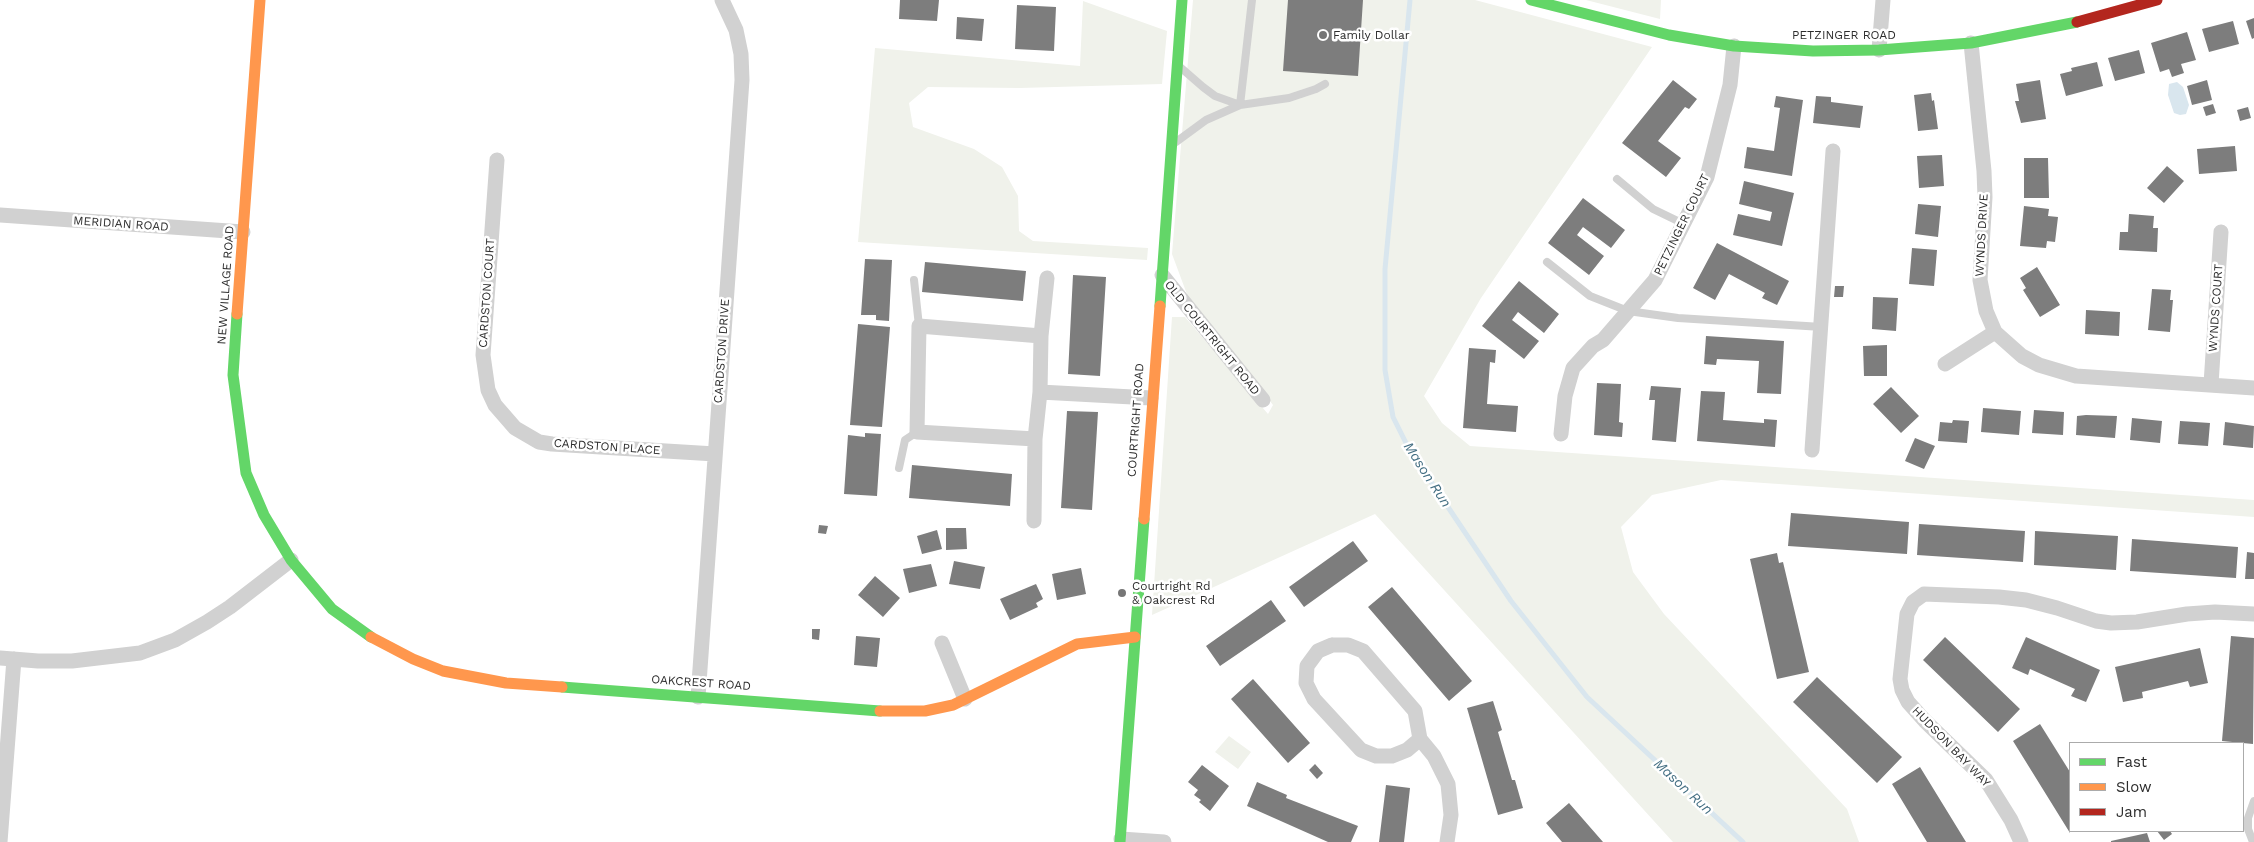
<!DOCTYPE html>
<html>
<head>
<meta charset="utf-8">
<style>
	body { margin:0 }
	#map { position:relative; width:2254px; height:842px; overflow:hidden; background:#fff; font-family:"Work Sans",sans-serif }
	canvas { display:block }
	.legend { position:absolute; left:2069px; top:742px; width:175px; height:90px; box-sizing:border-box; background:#fff; border:1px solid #ababab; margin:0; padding:6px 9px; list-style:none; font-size:15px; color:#2c2c2c }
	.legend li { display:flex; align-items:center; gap:10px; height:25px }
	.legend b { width:25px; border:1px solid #ababab }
</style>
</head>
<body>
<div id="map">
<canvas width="2254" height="842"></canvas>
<ul class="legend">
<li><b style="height:6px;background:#63d668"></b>Fast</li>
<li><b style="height:6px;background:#ff974d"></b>Slow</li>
<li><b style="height:6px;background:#b3261e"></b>Jam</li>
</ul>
</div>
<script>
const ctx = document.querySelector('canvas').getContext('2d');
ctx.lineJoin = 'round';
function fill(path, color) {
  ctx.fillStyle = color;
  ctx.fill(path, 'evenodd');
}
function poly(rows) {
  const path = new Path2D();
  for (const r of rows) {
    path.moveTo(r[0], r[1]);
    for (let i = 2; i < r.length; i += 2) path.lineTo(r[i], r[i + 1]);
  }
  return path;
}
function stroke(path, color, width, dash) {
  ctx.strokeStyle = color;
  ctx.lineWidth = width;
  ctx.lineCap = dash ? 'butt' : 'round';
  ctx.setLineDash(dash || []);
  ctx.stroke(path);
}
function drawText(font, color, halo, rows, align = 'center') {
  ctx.font = font + ' "Work Sans",sans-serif';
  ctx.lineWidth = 5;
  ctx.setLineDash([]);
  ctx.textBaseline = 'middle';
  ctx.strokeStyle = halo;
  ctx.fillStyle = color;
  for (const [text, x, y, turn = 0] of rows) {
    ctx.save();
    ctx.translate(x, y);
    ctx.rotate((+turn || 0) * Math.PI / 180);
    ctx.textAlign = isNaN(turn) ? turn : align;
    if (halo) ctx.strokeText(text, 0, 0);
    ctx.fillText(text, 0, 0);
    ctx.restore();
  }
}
fill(poly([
	[1193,0,1475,0,1652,47,1481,298,1424,396,1442,423,1470,446,2254,500,2254,517,1721,480,1652,495,1621,527,1633,572,1664,614,1847,809,1859,842,1673,842,1375,514,1152,615,1172,317,1185,317,1268,414,1273,405,1188,297,1172,254],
	[1586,0,1661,0,1660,19],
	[1083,1,1167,31,1162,84,1020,88,928,87,909,103,913,127,974,149,1002,167,1018,196,1019,231,1033,241,1148,248,1147,260,858,242,875,48,1080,66],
	[1229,736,1251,752,1238,769,1215,752]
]), '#f0f2eb');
fill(poly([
	[2177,82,2183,87,2189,105,2186,114,2180,115,2174,113,2168,95,2169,84]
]), '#d9e6ee');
stroke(poly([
	[1410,0,1385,269,1385,370,1393,417,1409,449,1511,601,1587,697,1743,842]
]), '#d9e6ee', 5);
fill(poly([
	[900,0,939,0,937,21,899,19],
	[1288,0,1363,0,1358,76,1283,71],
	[1017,5,1056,7,1054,51,1015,49],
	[957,17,984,19,982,41,956,39],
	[2254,18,2254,38,2252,39,2246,21],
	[2233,21,2239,44,2209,52,2202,29],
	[2187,32,2196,60,2181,64,2184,73,2172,77,2169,69,2160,72,2151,43],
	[2139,50,2145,73,2115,81,2108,58],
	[2097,62,2103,86,2066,96,2060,74,2072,71,2071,68],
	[1673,80,1697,99,1689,109,1685,107,1658,141,1681,158,1666,177,1622,143],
	[2040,80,2046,119,2021,123,2015,101,2019,101,2016,84],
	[2207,80,2212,100,2192,105,2187,86],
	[1931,93,1932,101,1934,100,1938,129,1918,131,1914,95],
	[1776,96,1803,100,1792,176,1744,168,1747,147,1774,151,1780,108,1774,107],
	[1816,96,1831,97,1831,102,1863,106,1860,128,1813,123],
	[2213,104,2216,113,2206,116,2203,107],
	[2248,107,2251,118,2240,121,2237,110],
	[2235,146,2237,171,2199,174,2197,149],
	[1942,155,1944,186,1919,188,1917,156],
	[2024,158,2048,158,2049,198,2024,198],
	[2167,166,2184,181,2164,203,2147,188],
	[1744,181,1794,193,1782,246,1733,235,1738,214,1770,221,1772,212,1739,204],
	[1583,198,1625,230,1611,248,1583,227,1577,235,1604,256,1589,275,1548,243],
	[1918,204,1941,206,1938,237,1915,234],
	[2024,206,2049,209,2048,216,2058,217,2055,242,2047,241,2046,248,2020,246],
	[2129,214,2154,216,2153,228,2158,228,2157,252,2119,250,2120,232,2128,232],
	[1717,243,1789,281,1777,305,1762,298,1765,293,1729,274,1715,300,1693,288],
	[1912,248,1937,250,1934,286,1909,284],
	[865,259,892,260,889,321,876,320,876,315,861,315],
	[925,262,1026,271,1023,301,922,292],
	[2037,267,2060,305,2040,317,2023,290,2026,288,2020,278],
	[1073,275,1106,277,1100,376,1068,374],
	[1519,281,1559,314,1544,333,1518,312,1512,320,1539,341,1524,359,1482,326],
	[1835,286,1844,286,1843,297,1834,297],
	[2152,289,2171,290,2170,300,2173,300,2170,332,2148,330],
	[1873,297,1898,298,1896,331,1872,329],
	[2086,310,2120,312,2119,336,2085,334],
	[858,324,890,327,882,427,850,425],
	[1706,336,1784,341,1781,394,1757,393,1759,361,1717,359,1716,365,1704,364],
	[1887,345,1887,376,1864,376,1863,346],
	[1469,348,1496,350,1495,363,1490,362,1487,404,1518,406,1516,432,1463,428],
	[1597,383,1621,384,1619,422,1623,423,1622,437,1594,435],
	[1651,386,1681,388,1676,442,1652,440,1655,400,1649,400],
	[1891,387,1919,416,1901,433,1873,404],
	[1701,391,1725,392,1723,420,1764,423,1764,419,1777,420,1775,447,1697,441],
	[1983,408,2021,411,2019,435,1981,432],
	[2034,410,2064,412,2063,435,2032,433],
	[1067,411,1098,412,1092,510,1061,508],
	[2086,415,2117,416,2115,438,2076,435,2077,416],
	[2132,418,2162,421,2160,443,2130,440],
	[1953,420,1969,421,1967,443,1938,441,1940,422,1952,423],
	[2180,421,2210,423,2208,446,2178,444],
	[2225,422,2254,426,2253,448,2223,445],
	[865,433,881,434,877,496,844,494,848,435,865,437],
	[1915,438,1935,446,1924,469,1905,461],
	[912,465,1012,474,1010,506,909,498],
	[1791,513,1909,522,1907,554,1788,546],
	[1919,524,2025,531,2023,562,1917,555],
	[819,525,828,526,826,534,818,533],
	[946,528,966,528,967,549,946,550],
	[937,530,942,549,922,554,917,536],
	[2035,531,2118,536,2116,570,2034,565],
	[2132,539,2238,547,2236,578,2130,571],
	[1353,541,1368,561,1304,607,1289,587],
	[2247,552,2254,553,2254,579,2245,579],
	[1777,553,1779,563,1783,562,1809,672,1777,679,1750,559],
	[954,561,985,567,980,589,949,584],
	[931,564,937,586,909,593,903,569],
	[1081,568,1086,594,1057,600,1052,574],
	[875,576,900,598,883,617,858,595],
	[1036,584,1043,599,1036,603,1038,607,1010,620,1000,599],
	[1392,587,1472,681,1449,701,1368,607],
	[1271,600,1286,621,1220,666,1206,646],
	[812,629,820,629,819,640,812,639],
	[856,636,880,638,877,667,854,665],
	[2231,636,2254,638,2253,744,2222,741],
	[1945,637,2020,709,1998,732,1923,660],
	[2026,637,2100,670,2086,702,2071,696,2075,689,2030,669,2028,675,2012,668],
	[2200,648,2208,683,2190,687,2188,681,2142,692,2143,698,2123,702,2115,667],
	[1817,677,1902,757,1877,783,1793,702],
	[1253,679,1310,743,1288,763,1231,699],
	[1493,701,1502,730,1498,732,1512,780,1515,780,1523,808,1498,815,1467,708],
	[2040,724,2070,772,2070,833,2013,741],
	[1315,764,1323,773,1317,779,1309,770],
	[1202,765,1229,786,1210,811,1199,802,1201,800,1194,795,1198,790,1188,782],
	[1920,767,1966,842,1927,842,1892,784],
	[1257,782,1287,795,1286,798,1358,826,1351,842,1328,842,1247,806],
	[1386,785,1410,788,1404,842,1379,842],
	[1569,803,1603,842,1562,842,1546,823],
	[2157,831,2170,831,2172,834,2164,840],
	[2147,833,2150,842,2111,842,2111,841]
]), '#7d7d7d');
stroke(poly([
	[1180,67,1203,87,1215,96,1240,105],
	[1240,105,1252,0],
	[1176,142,1206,120,1240,105,1289,98,1316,89,1325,84],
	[1617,179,1653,209,1684,224],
	[1547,262,1590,296,1628,311,1678,318,1822,327],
	[914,280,919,326],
	[899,468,905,440,917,432],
	[2253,842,2248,829,2248,818,2254,801]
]), '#d1d1d1', 8);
stroke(poly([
	[1971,43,1984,171,1985,197,1980,280,1986,311,1995,332,2022,356,2039,365,2076,376,2254,388],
	[1879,50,1883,0],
	[497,160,483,355,488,390,495,405,515,428,539,442,552,444,715,454],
	[0,215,243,232],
	[1162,275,1263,400],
	[1945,364,1995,332],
	[2211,384,2221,232],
	[1040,392,1151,398],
	[1561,434,1565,396,1573,368,1593,346,1603,340,1655,280,1707,177,1730,85,1734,46],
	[1035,439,917,432,919,326,1041,336],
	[1812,450,1833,151],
	[1034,521,1035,439,1040,392,1041,336,1047,278],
	[942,643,965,699],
	[1332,645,1348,645,1363,651,1415,711,1420,739,1407,750,1392,756,1376,756,1361,750,1314,699,1306,683,1307,666,1318,651,1332,645],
	[0,658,38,661,72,661,140,653,175,640,207,622,230,607,291,560],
	[698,697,742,80,741,54,736,30,722,0],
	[1420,739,1434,756,1448,784,1451,815,1447,842],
	[1121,839,1164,842],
	[0,842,14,659],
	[2021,842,2011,820,1986,780,1925,721,1908,702,1902,690,1900,679,1907,614,1913,602,1924,594,1999,597,2026,600,2057,608,2096,621,2111,623,2137,622,2187,614,2215,612,2254,614]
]), '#d1d1d1', 15);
stroke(poly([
	[1531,0,1669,35,1734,46,1813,51,1879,50,1971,43,2077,22],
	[1160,306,1182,0],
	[237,314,233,375,246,473,264,515,291,560,332,609,371,637],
	[562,687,880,711],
	[1120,842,1144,519]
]), '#63d668', 11);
stroke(poly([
	[237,314,260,0],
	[1144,519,1160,306],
	[371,637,413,659,443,671,506,683,562,687],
	[880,711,925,711,953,705,1077,644,1135,637]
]), '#ff974d', 11);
stroke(poly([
	[2077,22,2157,0]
]), '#b3261e', 11);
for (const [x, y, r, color] of [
	[1323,35,5,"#767676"],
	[1122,593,5,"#767676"]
]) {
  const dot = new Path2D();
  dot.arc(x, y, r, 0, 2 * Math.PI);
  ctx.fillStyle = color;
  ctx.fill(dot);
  stroke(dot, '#fff', 2);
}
drawText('12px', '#2c2c2c', '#fff', [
	["Family Dollar",1333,35],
	["Courtright Rd",1132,586],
	["& Oakcrest Rd",1132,600]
], 'left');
drawText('12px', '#2c2c2c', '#fff', [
	["PETZINGER ROAD",1844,35],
	["MERIDIAN ROAD",121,224,4],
	["PETZINGER COURT",1682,225,-64],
	["WYNDS DRIVE",1982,235,-87],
	["NEW VILLAGE ROAD",226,285,-86],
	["CARDSTON COURT",487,293,-86],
	["WYNDS COURT",2216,308,-86],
	["OLD COURTRIGHT ROAD",1212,338,51],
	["CARDSTON DRIVE",722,351,-86],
	["COURTRIGHT ROAD",1136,420,-86],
	["CARDSTON PLACE",607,447,4],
	["OAKCREST ROAD",701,683,4],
	["HUDSON BAY WAY",1951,747,46]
]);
drawText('italic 14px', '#446f83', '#fff', [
	["Mason Run",1427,475,57],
	["Mason Run",1683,787,43]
]);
</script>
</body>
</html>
